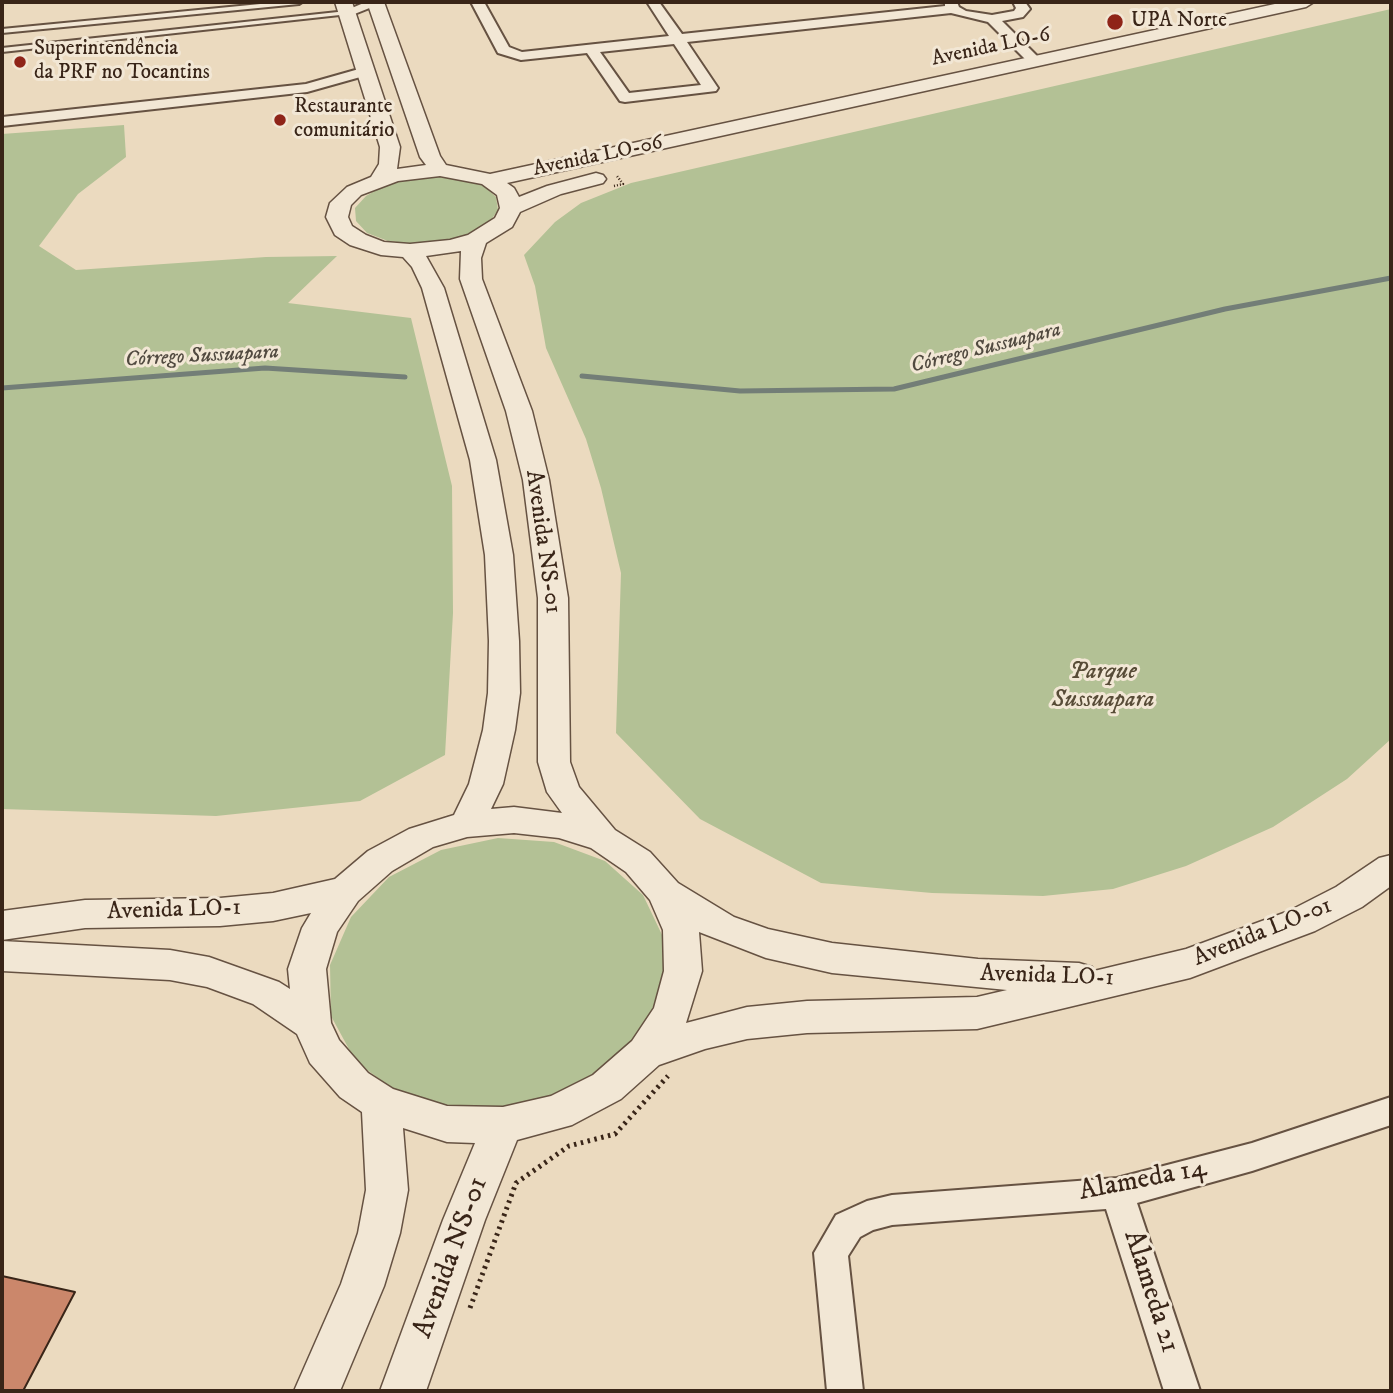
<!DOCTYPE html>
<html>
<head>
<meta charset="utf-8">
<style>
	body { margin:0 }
	#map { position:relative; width:1393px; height:1393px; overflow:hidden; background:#ebdabf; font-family:"IM FELL DW Pica",serif }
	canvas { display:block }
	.frame { position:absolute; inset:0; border:4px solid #392518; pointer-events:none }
</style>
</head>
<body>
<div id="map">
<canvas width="1393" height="1393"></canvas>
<div class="frame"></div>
</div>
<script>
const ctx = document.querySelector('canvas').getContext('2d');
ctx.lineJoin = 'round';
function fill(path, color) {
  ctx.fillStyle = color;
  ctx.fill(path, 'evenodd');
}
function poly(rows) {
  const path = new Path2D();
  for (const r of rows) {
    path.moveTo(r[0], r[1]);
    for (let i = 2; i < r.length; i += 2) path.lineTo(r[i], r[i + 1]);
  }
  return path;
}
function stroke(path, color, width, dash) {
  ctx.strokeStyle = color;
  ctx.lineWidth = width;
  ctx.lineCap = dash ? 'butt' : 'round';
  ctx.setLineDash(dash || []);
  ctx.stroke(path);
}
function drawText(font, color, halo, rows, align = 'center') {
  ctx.font = font + ' "IM FELL DW Pica",serif';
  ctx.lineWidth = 6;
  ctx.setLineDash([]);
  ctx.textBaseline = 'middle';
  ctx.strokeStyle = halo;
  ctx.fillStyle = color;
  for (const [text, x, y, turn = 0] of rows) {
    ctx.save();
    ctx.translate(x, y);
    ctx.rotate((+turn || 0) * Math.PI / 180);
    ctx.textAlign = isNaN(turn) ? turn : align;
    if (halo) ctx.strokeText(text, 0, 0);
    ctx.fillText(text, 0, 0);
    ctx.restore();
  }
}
fill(poly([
	[1391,9,1391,739,1347,779,1273,827,1186,866,1113,889,1043,896,932,893,821,883,700,819,616,733,621,573,601,488,586,439,546,348,535,286,524,255,555,222,581,203,631,183],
	[124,125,126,157,78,194,39,246,76,270,266,257,337,256,288,303,411,318,452,486,453,613,445,755,360,801,216,816,2,809,2,134],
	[437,177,463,179,484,186,496,197,498,210,489,223,471,234,445,241,416,244,388,241,367,233,356,221,355,208,366,196,385,185,410,179],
	[498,838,554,842,605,861,643,895,664,939,663,990,639,1039,593,1081,532,1106,464,1112,403,1096,356,1062,331,1016,330,965,351,917,389,877,441,850]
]), '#b3c195');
stroke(poly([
	[582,376,740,391,894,389,1225,309,1391,278],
	[2,388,265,368,405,377]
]), '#737e77', 5);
const building = poly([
	[2,1276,75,1292,23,1391,2,1391,2,1276]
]);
fill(building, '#cb876b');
stroke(building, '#392518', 2);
const service = poly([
	[281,2,302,2,299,4,2,33,2,29,281,2],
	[347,11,349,12,349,14,2,52,2,48,347,11]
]);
const minor = poly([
	[366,2,382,3,347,17,340,13,366,2],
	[471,2,484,2,509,47,522,52,669,36,647,2,659,2,682,34,945,6,945,2,957,2,959,7,966,11,992,15,1014,11,1016,8,1013,2,1025,2,1030,9,1023,17,1002,21,1042,61,1035,65,1030,64,988,22,951,13,687,42,718,88,716,91,625,102,620,101,587,53,521,60,498,53,471,2],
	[674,44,701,85,629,93,600,52,674,44],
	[366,67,371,68,373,71,371,74,307,92,2,126,2,117,306,84,366,67],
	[1391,1097,1391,1125,1252,1171,1137,1203,1200,1391,1164,1391,1106,1209,892,1225,873,1230,860,1237,848,1256,863,1391,827,1391,814,1253,836,1215,867,1201,892,1195,1117,1178,1252,1143,1391,1097]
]);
const tertiary = poly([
	[335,2,352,2,400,147,397,169,426,165,420,157,367,2,384,2,440,156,446,165,490,174,1284,2,1314,2,1306,7,507,183,514,188,519,197,547,186,596,173,603,175,606,179,603,183,561,194,520,212,512,227,486,243,481,258,482,279,532,411,549,480,568,598,570,762,579,787,615,830,650,852,678,883,734,917,768,929,832,943,978,959,1079,963,1092,967,1094,971,1186,949,1289,911,1336,887,1379,858,1391,855,1391,886,1362,907,1315,931,1190,978,977,1029,807,1033,747,1039,705,1049,659,1065,621,1099,572,1125,517,1140,485,1220,426,1391,380,1391,443,1220,475,1143,447,1142,403,1128,408,1190,400,1233,384,1286,340,1391,294,1391,341,1284,358,1233,366,1190,362,1112,340,1097,310,1063,297,1034,253,1004,207,987,170,980,2,971,2,941,170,950,209,957,279,982,290,989,288,969,302,928,311,913,273,921,220,926,85,928,2,940,2,911,85,900,220,898,273,893,335,879,368,851,409,829,454,815,469,784,483,730,488,693,489,641,485,555,470,460,422,288,412,267,403,257,381,255,350,245,335,235,326,217,330,203,347,187,371,177,379,164,380,147,335,2],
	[440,176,482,184,497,195,500,208,495,218,468,235,450,240,410,244,384,242,366,235,352,226,348,217,351,205,361,195,398,181,440,176],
	[461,251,460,279,506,411,523,480,538,598,538,762,547,792,562,813,514,807,491,809,503,784,515,730,520,693,519,641,513,555,496,460,444,288,426,256,461,251],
	[514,833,559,838,591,848,626,872,650,900,663,930,664,971,654,1008,632,1041,593,1075,551,1096,503,1107,447,1106,393,1089,368,1073,339,1040,331,1023,326,969,337,932,358,901,392,871,433,847,467,837,514,833],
	[699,932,766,958,832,973,1007,990,977,997,807,1001,747,1007,686,1023,702,971,699,932]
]);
stroke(service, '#665242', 4);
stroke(minor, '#665242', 4);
stroke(tertiary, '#665242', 3);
stroke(poly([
	[614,186,623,184,617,176]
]), '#392518', 2.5, [1, 2]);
stroke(poly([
	[470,1308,516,1183,569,1146,615,1134,668,1076]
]), '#392518', 5, [2.5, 4.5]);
fill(service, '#f2e7d5');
fill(minor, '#f2e7d5');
fill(tertiary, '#f2e7d5');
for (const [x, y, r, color] of [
	[1115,22,9,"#8f2418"],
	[20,62,7,"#8f2418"],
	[280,120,7,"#8f2418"]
]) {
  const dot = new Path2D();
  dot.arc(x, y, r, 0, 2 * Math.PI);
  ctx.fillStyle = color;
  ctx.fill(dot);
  stroke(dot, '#f2e7d5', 2.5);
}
drawText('21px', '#392518', '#f2e7d5', [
	["UPA Norte",1131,22],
	["Superintendência",34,50],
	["da PRF no Tocantins",34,74],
	["Restaurante",294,108],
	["comunitário",294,132]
], 'left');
drawText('21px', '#392518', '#f2e7d5', [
	["Avenida LO-6",991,48,-12],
	["Avenida LO-06",598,157,-12]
]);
drawText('italic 21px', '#514a40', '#f2e7d5', [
	["Córrego Sussuapara",986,349,-14],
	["Córrego Sussuapara",202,357,-3]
]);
drawText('24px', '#392518', '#f2e7d5', [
	["Avenida NS-01",542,542,82],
	["Avenida LO-1",174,911,-2],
	["Avenida LO-01",1263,933,-22],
	["Avenida LO-1",1047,977,2]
]);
drawText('italic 24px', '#584c37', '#f2e7d5', [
	["Parque",1103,673],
	["Sussuapara",1103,701]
]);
drawText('28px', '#392518', '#f2e7d5', [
	["Alameda 14",1143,1181,-11],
	["Avenida NS-01",452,1258,-70],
	["Alameda 21",1150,1292,72]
]);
</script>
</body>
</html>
